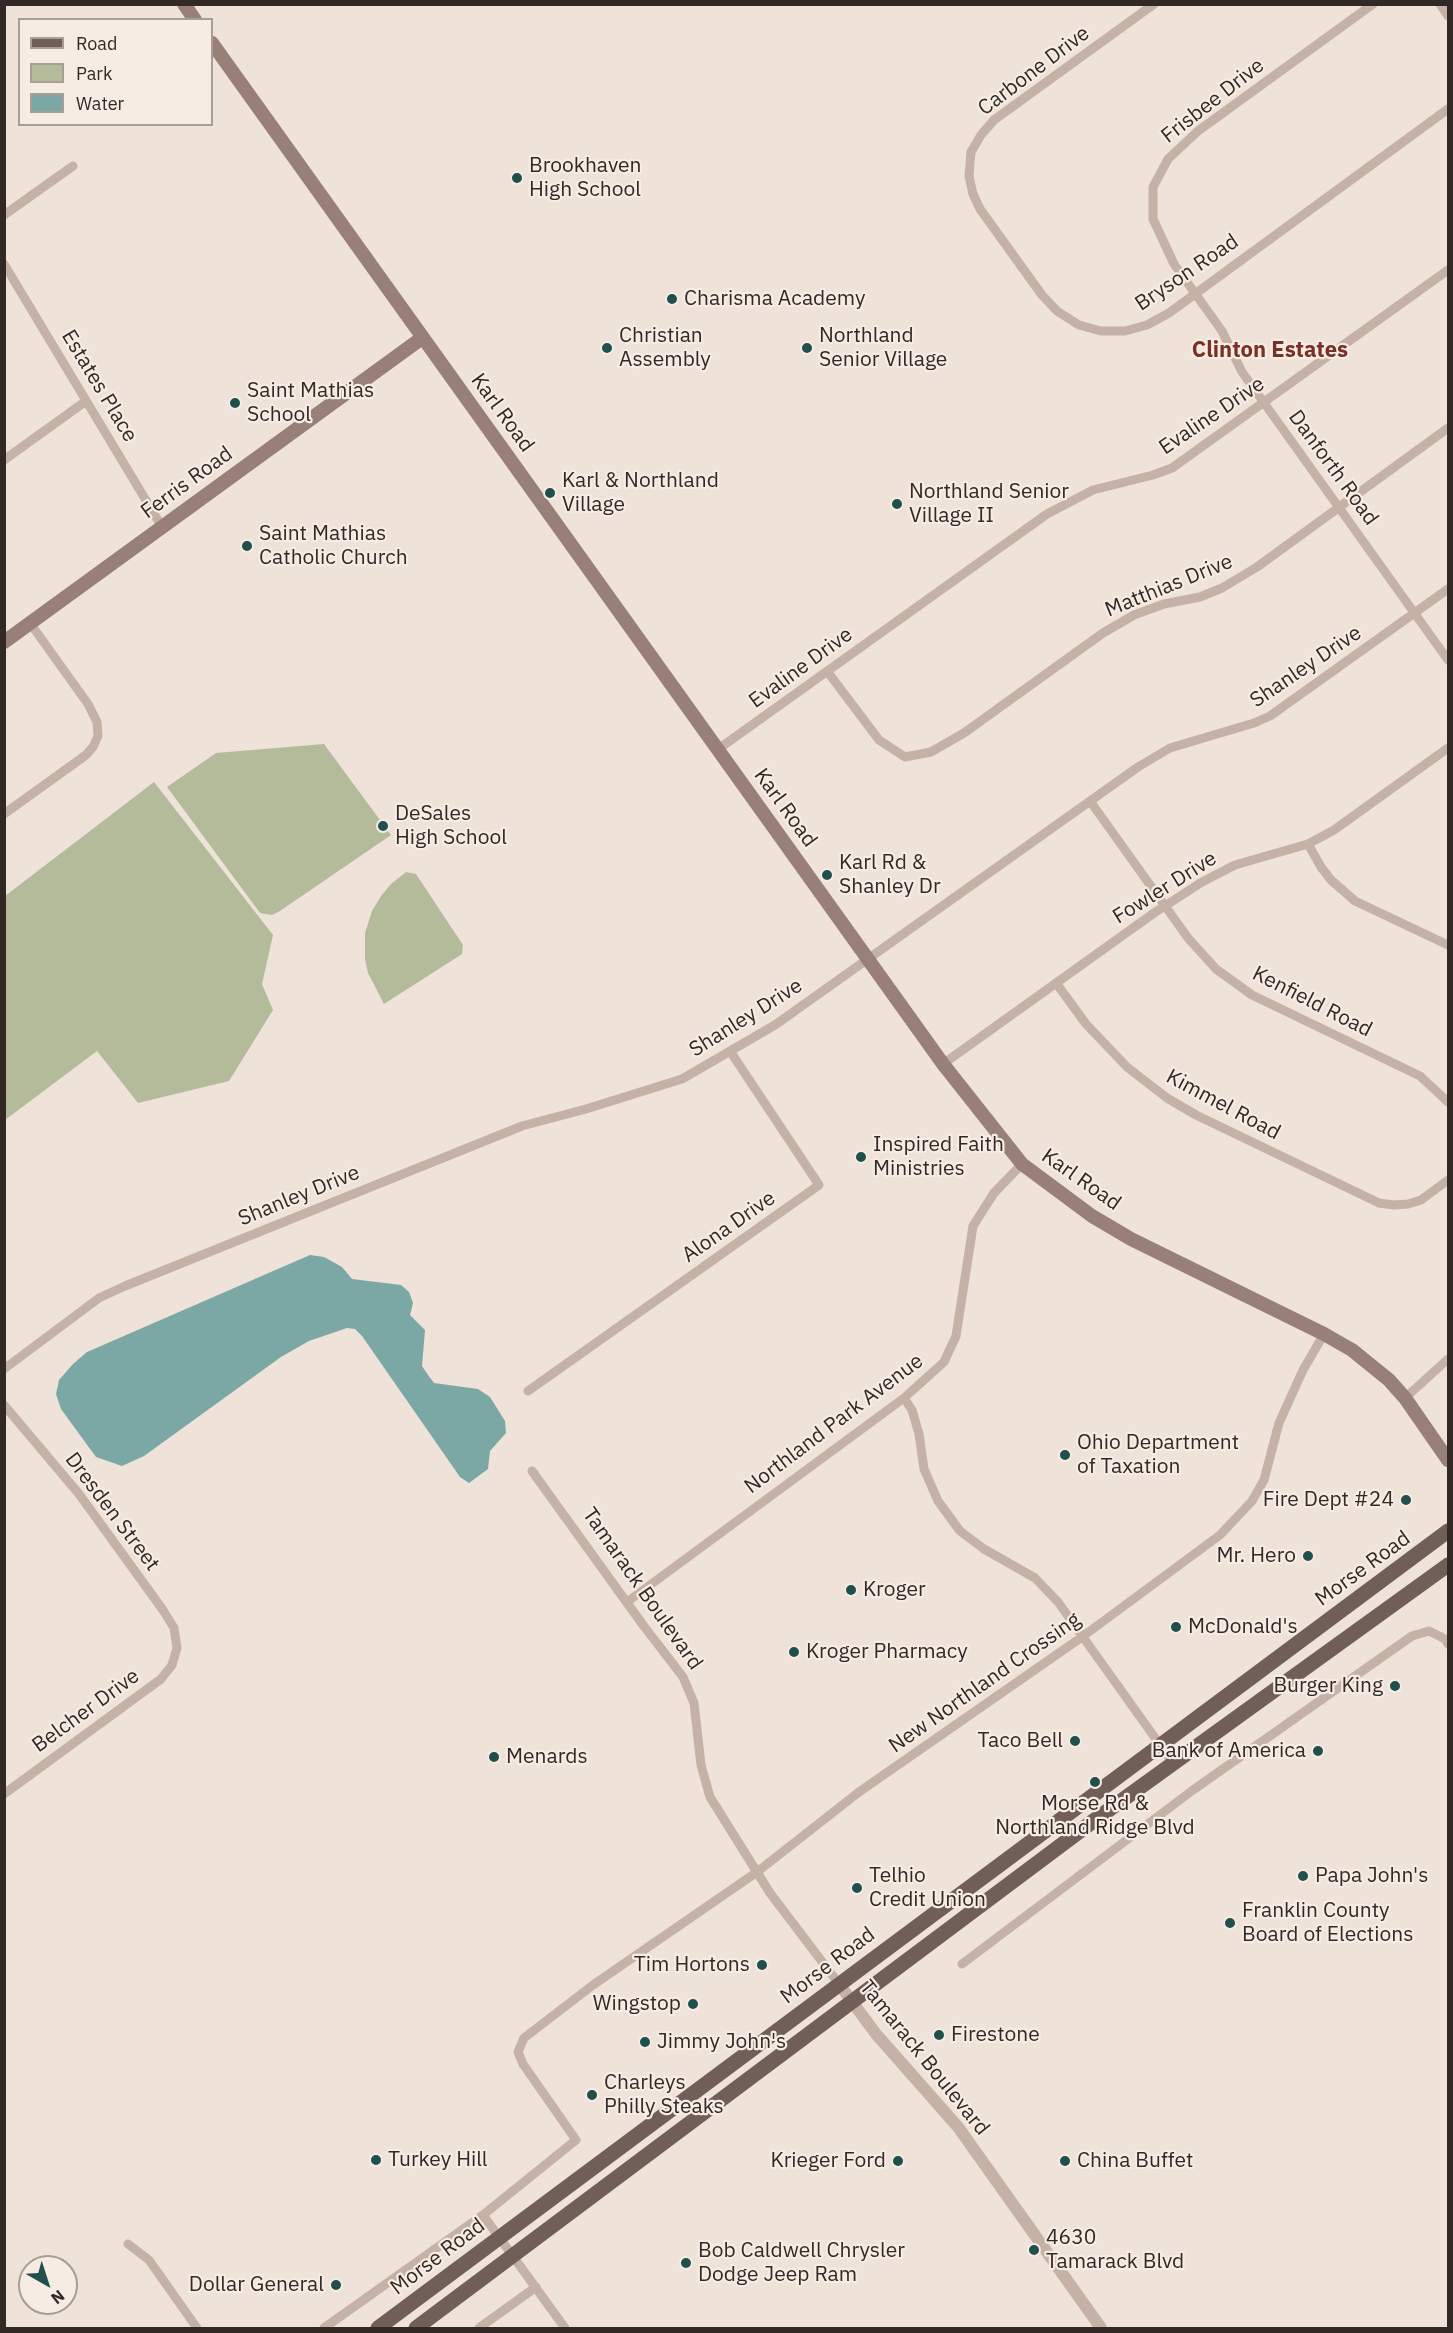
<!DOCTYPE html>
<html>
<head>
<meta charset="utf-8">
<style>
	body { margin:0 }
	#map { position:relative; width:1453px; height:2333px; overflow:hidden; background:#eee2d9; font-family:"IBM Plex Sans",sans-serif }
	canvas { display:block }
	.frame { position:absolute; inset:0; border:6px solid #322826; pointer-events:none }
	.legend { position:absolute; left:18px; top:18px; width:195px; height:108px; box-sizing:border-box; background:#f6ece4; border:2px solid #a89e98; margin:0; padding:8px 10px; list-style:none; font-size:18px; color:#322826 }
	.legend li { display:flex; align-items:center; gap:12px; height:30px }
	.legend b { width:30px; border:2px solid #a89e98 }
	.north { position:absolute; left:18px; top:2255px; width:60px; height:60px; box-sizing:border-box; background:#f6ece4; border:2px solid #a89e98; border-radius:50%; rotate:141deg; font-size:16px; font-weight:700; line-height:24px; text-align:center; color:#322826 }
	.north::after { content:''; display:block; margin:auto; width:21px; height:27px; background:#204f4c; clip-path:polygon(50% 0,100% 100%,50% 72%,0 100%) }
</style>
</head>
<body>
<div id="map">
<canvas width="1453" height="2333"></canvas>
<div class="frame"></div>
<ul class="legend">
<li><b style="height:8px;background:#725e58"></b>Road</li>
<li><b style="height:16px;background:#b4bb9a"></b>Park</li>
<li><b style="height:16px;background:#7ba8a5"></b>Water</li>
</ul>
<div class="north">N</div>
</div>
<script>
const ctx = document.querySelector('canvas').getContext('2d');
ctx.lineJoin = 'round';
function fill(path, color) {
  ctx.fillStyle = color;
  ctx.fill(path, 'evenodd');
}
function poly(rows) {
  const path = new Path2D();
  for (const r of rows) {
    path.moveTo(r[0], r[1]);
    for (let i = 2; i < r.length; i += 2) path.lineTo(r[i], r[i + 1]);
  }
  return path;
}
function stroke(path, color, width, dash) {
  ctx.strokeStyle = color;
  ctx.lineWidth = width;
  ctx.lineCap = dash ? 'butt' : 'round';
  ctx.setLineDash(dash || []);
  ctx.stroke(path);
}
function drawText(font, color, halo, rows, align = 'center') {
  ctx.font = font + ' "IBM Plex Sans",sans-serif';
  ctx.lineWidth = 4.5;
  ctx.setLineDash([]);
  ctx.textBaseline = 'middle';
  ctx.strokeStyle = halo;
  ctx.fillStyle = color;
  for (const [text, x, y, turn = 0] of rows) {
    ctx.save();
    ctx.translate(x, y);
    ctx.rotate((+turn || 0) * Math.PI / 180);
    ctx.textAlign = isNaN(turn) ? turn : align;
    if (halo) ctx.strokeText(text, 0, 0);
    ctx.fillText(text, 0, 0);
    ctx.restore();
  }
}
fill(poly([
	[324,744,391,835,280,911,272,915,260,913,167,787,216,753],
	[154,782,273,935,262,984,273,1010,229,1081,138,1103,97,1051,5,1120,5,896],
	[406,872,416,874,463,945,462,954,384,1004,368,973,365,959,365,933,372,911,381,896,391,884]
]), '#b4bb9a');
fill(poly([
	[310,1255,324,1257,342,1267,352,1279,401,1285,409,1292,413,1303,410,1315,425,1330,422,1366,428,1375,434,1383,478,1389,490,1397,505,1421,506,1433,490,1451,488,1469,469,1483,460,1477,362,1336,355,1329,347,1328,309,1341,281,1357,144,1456,122,1466,96,1457,61,1409,56,1394,59,1380,73,1364,87,1352]
]), '#7ba8a5');
stroke(poly([
	[1154,4,994,120,981,135,971,152,969,176,973,194,980,209,1042,295,1057,311,1079,325,1101,331,1125,331,1147,325,1169,313,1448,109],
	[1373,4,1198,131,1168,159,1153,187,1153,219,1174,264,1222,331,1242,372,1448,660],
	[1440,4,1448,16],
	[4,215,73,166],
	[4,264,162,527],
	[4,460,86,401],
	[827,671,879,740,905,757,931,752,964,733,1103,633,1134,615,1164,604,1200,597,1222,588,1257,567,1448,428],
	[717,750,1047,514,1093,490,1153,475,1172,468,1448,270],
	[1090,801,1188,938,1216,969,1252,995,1420,1076,1448,1102],
	[4,814,86,755,93,747,98,736,97,722,88,704,30,623],
	[1308,844,1321,867,1331,880,1355,901,1448,945],
	[1056,983,1086,1024,1127,1067,1167,1098,1196,1115,1379,1203,1394,1205,1408,1204,1421,1200,1448,1180],
	[943,1064,1154,913,1202,882,1235,865,1308,844,1334,830,1448,748],
	[4,1369,99,1298,125,1286,522,1126,586,1109,682,1079,775,1025,1138,767,1170,748,1254,723,1270,716,1448,589],
	[528,1391,819,1185,730,1051],
	[904,1398,912,1410,919,1434,924,1469,938,1501,960,1531,984,1549,1035,1578,1058,1602,1173,1763],
	[1405,1398,1448,1359],
	[4,1405,79,1494,163,1610,174,1628,177,1648,172,1665,161,1679,4,1794],
	[532,1471,643,1625,683,1677,694,1703,701,1765,710,1797,770,1893,839,1984],
	[627,1602,904,1398,944,1362,956,1336,973,1226,994,1193,1022,1164],
	[962,1964,1193,1790,1412,1636,1429,1631,1445,1639,1448,1644],
	[483,2215,576,2140,523,2064,518,2052,524,2038,593,1985,757,1872,859,1792,1082,1637,1220,1535,1252,1501,1264,1480,1279,1423,1303,1370,1324,1334],
	[128,2244,149,2260,197,2328],
	[324,2328,483,2215,565,2328],
	[479,2328,536,2287]
]), '#c5b1a6', 9);
stroke(poly([
	[839,1984,876,2034,958,2127,1101,2328]
]), '#c5b1a6', 12);
stroke(poly([
	[184,4,195,20],
	[212,43,943,1064,1022,1164,1092,1216,1131,1239,1324,1334,1352,1350,1389,1380,1405,1398,1448,1460],
	[4,642,422,338]
]), '#988078', 14);
stroke(poly([
	[378,2328,1448,1531],
	[416,2328,1092,1822,1448,1565]
]), '#725e58', 15);
for (const [x, y, r, color] of [
	[517,178,6,"#204f4c"],
	[672,299,6,"#204f4c"],
	[607,348,6,"#204f4c"],
	[807,348,6,"#204f4c"],
	[235,403,6,"#204f4c"],
	[550,493,6,"#204f4c"],
	[897,504,6,"#204f4c"],
	[247,546,6,"#204f4c"],
	[383,826,6,"#204f4c"],
	[827,875,6,"#204f4c"],
	[861,1157,6,"#204f4c"],
	[1065,1455,6,"#204f4c"],
	[1406,1500,6,"#204f4c"],
	[1308,1556,6,"#204f4c"],
	[851,1590,6,"#204f4c"],
	[1176,1627,6,"#204f4c"],
	[794,1652,6,"#204f4c"],
	[1395,1686,6,"#204f4c"],
	[1075,1741,6,"#204f4c"],
	[1318,1751,6,"#204f4c"],
	[494,1757,6,"#204f4c"],
	[1095,1782,6,"#204f4c"],
	[1303,1876,6,"#204f4c"],
	[857,1888,6,"#204f4c"],
	[1230,1923,6,"#204f4c"],
	[762,1965,6,"#204f4c"],
	[693,2004,6,"#204f4c"],
	[939,2035,6,"#204f4c"],
	[645,2042,6,"#204f4c"],
	[592,2095,6,"#204f4c"],
	[376,2160,6,"#204f4c"],
	[898,2161,6,"#204f4c"],
	[1065,2161,6,"#204f4c"],
	[1034,2250,6,"#204f4c"],
	[686,2263,6,"#204f4c"],
	[336,2285,6,"#204f4c"]
]) {
  const dot = new Path2D();
  dot.arc(x, y, r, 0, 2 * Math.PI);
  ctx.fillStyle = color;
  ctx.fill(dot);
  stroke(dot, '#f6ece4', 2);
}
drawText('21px', '#322826', '#f6ece4', [
	["Carbone Drive",1034,71,-37],
	["Frisbee Drive",1213,101,-38],
	["Bryson Road",1187,273,-34],
	["Estates Place",99,386,59],
	["Karl Road",502,413,54],
	["Evaline Drive",1212,416,-34],
	["Danforth Road",1333,468,54],
	["Ferris Road",187,483,-36],
	["Matthias Drive",1169,586,-22],
	["Shanley Drive",1306,667,-34],
	["Evaline Drive",801,668,-36],
	["Karl Road",785,808,54],
	["Fowler Drive",1165,888,-32],
	["Kenfield Road",1312,1002,27],
	["Shanley Drive",746,1018,-32],
	["Kimmel Road",1223,1105,28],
	["Karl Road",1081,1180,35],
	["Shanley Drive",299,1196,-22],
	["Alona Drive",729,1227,-35],
	["Northland Park Avenue",834,1424,-37],
	["Dresden Street",112,1512,53],
	["Morse Road",1363,1569,-36],
	["Tamarack Boulevard",642,1589,55],
	["New Northland Crossing",985,1683,-35],
	["Belcher Drive",86,1711,-36],
	["Morse Road",828,1966,-37],
	["Tamarack Boulevard",924,2058,51],
	["Morse Road",438,2257,-37]
]);
drawText('21px', '#322826', '#f6ece4', [
	["Brookhaven",529,166],
	["High School",529,190],
	["Charisma Academy",684,299],
	["Christian",619,336],
	["Assembly",619,360],
	["Northland",819,336],
	["Senior Village",819,360],
	["Saint Mathias",247,391],
	["School",247,415],
	["Karl & Northland",562,481],
	["Village",562,505],
	["Northland Senior",909,492],
	["Village II",909,516],
	["Saint Mathias",259,534],
	["Catholic Church",259,558],
	["DeSales",395,814],
	["High School",395,838],
	["Karl Rd &",839,863],
	["Shanley Dr",839,887],
	["Inspired Faith",873,1145],
	["Ministries",873,1169],
	["Ohio Department",1077,1443],
	["of Taxation",1077,1467],
	["Fire Dept #24",1394,1500,"right"],
	["Mr. Hero",1296,1556,"right"],
	["Kroger",863,1590],
	["McDonald's",1188,1627],
	["Kroger Pharmacy",806,1652],
	["Burger King",1383,1686,"right"],
	["Taco Bell",1063,1741,"right"],
	["Bank of America",1306,1751,"right"],
	["Menards",506,1757],
	["Morse Rd &",1095,1804,"center"],
	["Northland Ridge Blvd",1095,1828,"center"],
	["Telhio",869,1876],
	["Credit Union",869,1900],
	["Papa John's",1315,1876],
	["Franklin County",1242,1911],
	["Board of Elections",1242,1935],
	["Tim Hortons",750,1965,"right"],
	["Wingstop",681,2004,"right"],
	["Firestone",951,2035],
	["Jimmy John's",657,2042],
	["Charleys",604,2083],
	["Philly Steaks",604,2107],
	["Turkey Hill",388,2160],
	["Krieger Ford",886,2161,"right"],
	["China Buffet",1077,2161],
	["4630",1046,2238],
	["Tamarack Blvd",1046,2262],
	["Bob Caldwell Chrysler",698,2251],
	["Dodge Jeep Ram",698,2275],
	["Dollar General",324,2285,"right"]
], 'left');
drawText('bold 22px', '#783127', '#f6ece4', [
	["Clinton Estates",1270,351]
]);
</script>
</body>
</html>
